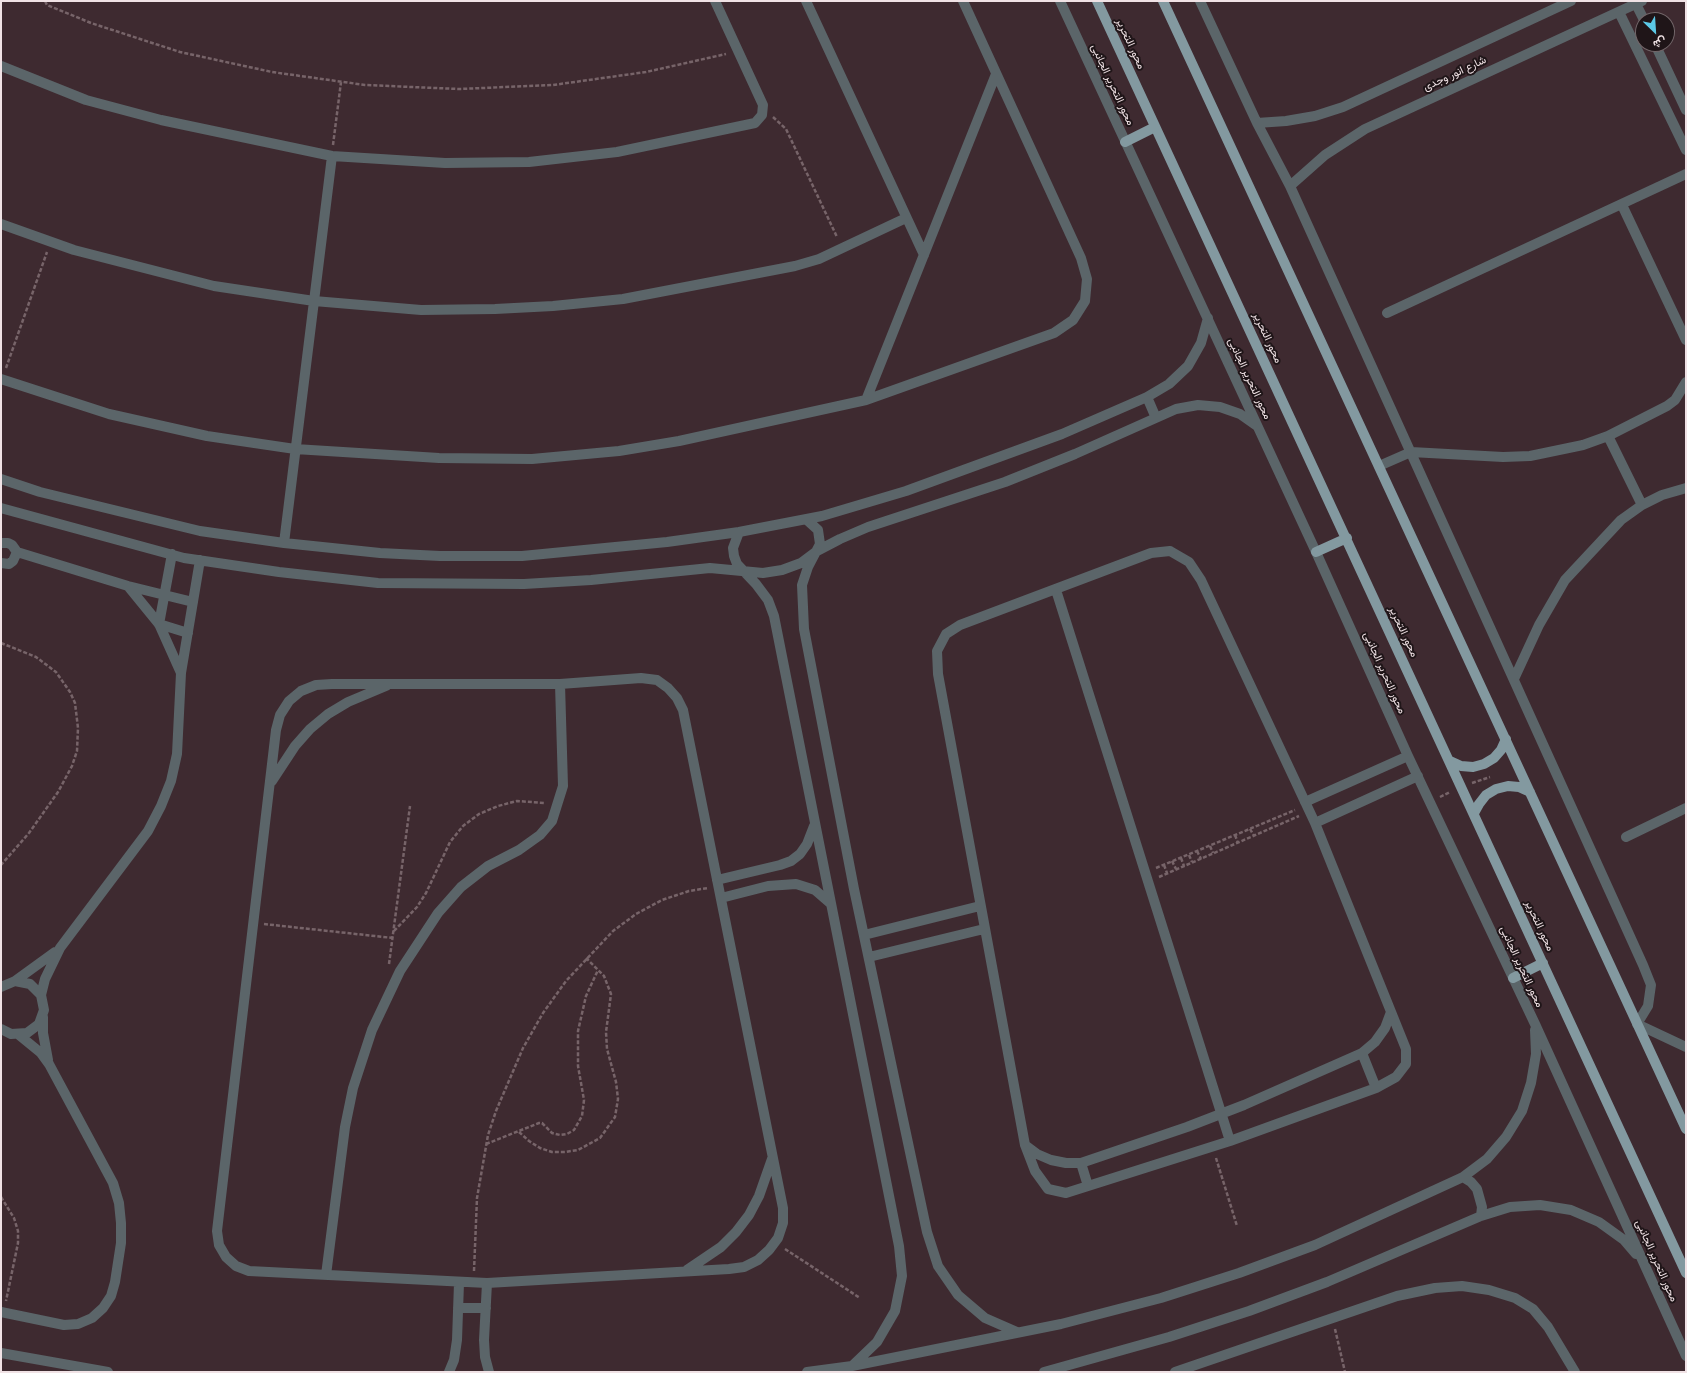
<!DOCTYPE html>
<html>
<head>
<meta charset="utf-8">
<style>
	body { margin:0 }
	#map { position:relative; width:1687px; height:1373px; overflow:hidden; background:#3e2a30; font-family:"Nunito Sans",Vazirmatn,sans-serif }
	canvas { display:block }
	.frame { position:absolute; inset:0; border:2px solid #f0e2e5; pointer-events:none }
	.north { position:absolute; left:1635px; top:12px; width:40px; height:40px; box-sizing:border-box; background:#1f1518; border:1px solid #73676a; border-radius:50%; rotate:155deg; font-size:11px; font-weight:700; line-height:16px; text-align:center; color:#f0e2e5 }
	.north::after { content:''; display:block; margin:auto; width:14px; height:18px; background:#5bc8e6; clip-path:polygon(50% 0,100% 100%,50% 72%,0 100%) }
</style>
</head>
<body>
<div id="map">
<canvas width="1687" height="1373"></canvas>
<div class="frame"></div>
<div class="north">ش</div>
</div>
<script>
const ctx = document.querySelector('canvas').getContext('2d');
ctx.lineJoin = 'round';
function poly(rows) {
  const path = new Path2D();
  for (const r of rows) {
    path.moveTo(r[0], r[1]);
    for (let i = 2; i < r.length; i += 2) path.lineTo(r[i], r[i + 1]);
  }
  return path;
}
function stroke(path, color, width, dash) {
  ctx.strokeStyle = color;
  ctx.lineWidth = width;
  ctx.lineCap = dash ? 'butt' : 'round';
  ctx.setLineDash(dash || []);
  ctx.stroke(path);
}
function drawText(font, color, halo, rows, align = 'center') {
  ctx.font = font + ' "Nunito Sans",Vazirmatn,sans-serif';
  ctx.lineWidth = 4;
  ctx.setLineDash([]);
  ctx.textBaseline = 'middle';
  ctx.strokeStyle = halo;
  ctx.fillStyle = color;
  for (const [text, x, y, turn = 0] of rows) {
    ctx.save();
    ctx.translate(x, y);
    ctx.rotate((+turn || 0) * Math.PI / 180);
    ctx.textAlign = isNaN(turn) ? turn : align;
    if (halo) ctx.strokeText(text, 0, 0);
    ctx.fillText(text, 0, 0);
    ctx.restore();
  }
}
stroke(poly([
	[45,1,47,5,91,23,180,52,272,72,365,85,459,89,553,85,646,72,726,54],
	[773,117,786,129,837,237],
	[333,145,341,82],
	[6,368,47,252],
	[1,643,36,657,56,672,70,692,75,703,78,728,77,751,72,766,58,792,29,833,1,865],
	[1472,783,1490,777],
	[1440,797,1450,792],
	[1250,829,1254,836],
	[1235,835,1238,843],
	[1210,846,1213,853],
	[1197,851,1201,859],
	[1189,855,1192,862],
	[1181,858,1184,866],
	[1172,861,1176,869],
	[1164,865,1167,873],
	[1156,868,1295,810],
	[1159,877,1299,816],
	[264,924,393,938],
	[394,931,417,907,426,893,450,842,463,826,479,814,498,806,517,801,545,803],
	[389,964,410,806],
	[519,1132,529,1141,540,1148,552,1152,565,1152,578,1150,600,1138,615,1117,618,1099,616,1082,607,1049,606,1032,611,994,604,976,586,958],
	[486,1144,539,1123,542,1123,552,1133,560,1135,567,1134,574,1130,582,1116,584,1100,578,1066,578,1031,586,996,598,970],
	[1216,1158,1237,1226],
	[1,1197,14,1218,18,1231,18,1243,6,1301],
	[785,1249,860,1298],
	[474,1271,477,1198,488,1135,496,1111,523,1048,543,1013,566,981,613,931,636,914,662,900,689,891,708,888],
	[1335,1329,1345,1372]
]), '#776469', 2.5, [4, 2]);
stroke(poly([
	[806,1,924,255],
	[1060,1,1316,552,1408,756,1535,1024,1686,1356],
	[1200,1,1257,123,1290,186,1643,965,1651,985,1648,1006,1637,1024,1686,1047],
	[1636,4,1644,20],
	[1619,12,1686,150],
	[1655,44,1686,110],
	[1,66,86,100,161,120,332,156,445,163,529,162,617,152,755,123,762,115,763,105,715,1],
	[1257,123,1286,121,1315,116,1343,107,1571,1],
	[1290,186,1325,155,1365,129,1642,1],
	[1622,205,1686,340],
	[1,224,74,250,214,286,314,301,421,310,495,309,553,306,623,299,795,266,819,259,906,218],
	[1387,313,1686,174],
	[1,379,109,414,207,436,295,449,439,458,532,459,619,451,679,441,866,400,1054,333,1073,320,1085,301,1087,279,1081,258,963,1],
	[1147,397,1156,418],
	[866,400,996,74],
	[1608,436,1642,505],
	[1379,466,1411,452,1503,457,1530,456,1583,445,1608,436,1667,406,1675,400,1686,382],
	[1,479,40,492,200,531,284,543,380,553,440,556,522,556,667,542,739,532,822,516,906,491,1062,434,1147,397,1169,384,1188,366,1201,343,1208,318],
	[1,508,184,558,279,572,378,583,524,584,591,580,710,568,763,573,782,570,801,563,817,551,840,539,868,527,1005,482,1075,454,1176,409,1198,405,1220,407,1240,414,1257,426],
	[807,520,818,530,820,544,808,567,802,585,804,629,854,889,927,1232,938,1266,958,1295,985,1318,1017,1332],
	[739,532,733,548,734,556,737,564,756,584,768,600,774,616,899,1246,902,1276,895,1311,877,1342,852,1366],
	[1,543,8,543,12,545,17,552,13,561,9,564,1,563],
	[284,543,332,156],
	[1170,551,1189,562,1201,580,1315,823,1406,1049,1406,1064,1396,1077,1376,1088,1230,1141,1066,1193,1048,1189,1035,1171,1025,1145,938,674,937,651,946,634,960,625,1151,553,1170,551],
	[17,552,128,586,193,602],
	[172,554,159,624,188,633],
	[1056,590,1230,1141],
	[181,673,200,560],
	[641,678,657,680,668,688,677,698,683,710,783,1208,783,1223,778,1238,769,1250,758,1260,744,1267,729,1269,487,1283,249,1271,236,1266,226,1257,219,1245,217,1231,276,730,280,715,289,701,301,691,316,685,332,684,560,684,641,678],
	[1514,679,1539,625,1565,580,1621,520,1642,505,1662,495,1686,488],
	[272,781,295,746,310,729,328,714,348,702,386,686],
	[1305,802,1408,756],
	[1315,823,1418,776],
	[1626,837,1686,808],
	[717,880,780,865,791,861,800,854,807,844,814,826],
	[721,898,768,886,796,884,815,890,830,903],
	[864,935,980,906],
	[869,957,984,929],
	[15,981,55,952],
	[1,987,15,981,30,984,41,995,44,1010,39,1024,27,1033,11,1034,1,1029],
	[41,995,45,979,60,948,148,831,161,806,171,781,177,754,181,673,159,624,128,586],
	[43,1017,43,1033,48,1060],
	[1362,1053,1376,1088],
	[1025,1145,1037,1154,1051,1160,1066,1163,1081,1163,1187,1127,1244,1105,1362,1053,1375,1042,1385,1028,1391,1012],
	[1081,1163,1088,1186],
	[1463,1177,1471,1182,1477,1189,1482,1207,1481,1216],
	[687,1270,721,1247,736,1232,749,1215,759,1196,772,1159],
	[326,1275,345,1127,353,1088,372,1030,400,971,438,913,461,887,488,866,519,850,540,835,552,821,563,786,560,684],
	[487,1283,484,1340,485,1357,489,1372],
	[458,1308,486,1308],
	[1,1312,64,1325,78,1324,92,1318,103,1308,111,1296,115,1282,121,1243,121,1223,119,1203,113,1183,49,1064,41,1053,19,1035],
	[1,1353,108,1372],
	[449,1372,454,1360,457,1340,459,1283],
	[807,1372,852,1366,1061,1324,1161,1298,1239,1273,1315,1245,1463,1177,1487,1159,1506,1137,1522,1111,1531,1083,1536,1054,1535,1030],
	[1044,1372,1169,1337,1249,1311,1327,1282,1481,1216,1510,1207,1540,1205,1571,1210,1599,1222,1624,1240,1636,1254],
	[1175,1372,1397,1296,1435,1288,1462,1286,1489,1290,1515,1298,1533,1309,1548,1327,1575,1372]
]), '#5b6569', 10);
stroke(poly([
	[1097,1,1686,1273],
	[1163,1,1686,1129],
	[1125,142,1155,127],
	[1316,552,1347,538],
	[1450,761,1461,766,1473,767,1484,764,1494,758,1501,750,1506,739],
	[1474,813,1479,804,1486,795,1496,789,1508,786,1519,787,1530,792],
	[1513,978,1543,963]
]), '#8399a0', 10);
drawText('11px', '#f0e2e5', '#1f1518', [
	["محور التحرير",1130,44,65],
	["شارع انور وجدى",1455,74,-25],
	["محور التحرير الجانبى",1112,85,65],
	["محور التحرير",1267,338,65],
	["محور التحرير الجانبى",1249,379,65],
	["محور التحرير",1403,632,65],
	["محور التحرير الجانبى",1384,673,66],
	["محور التحرير",1539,926,65],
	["محور التحرير الجانبى",1521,967,65],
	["محور التحرير الجانبى",1656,1261,66]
]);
</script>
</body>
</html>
